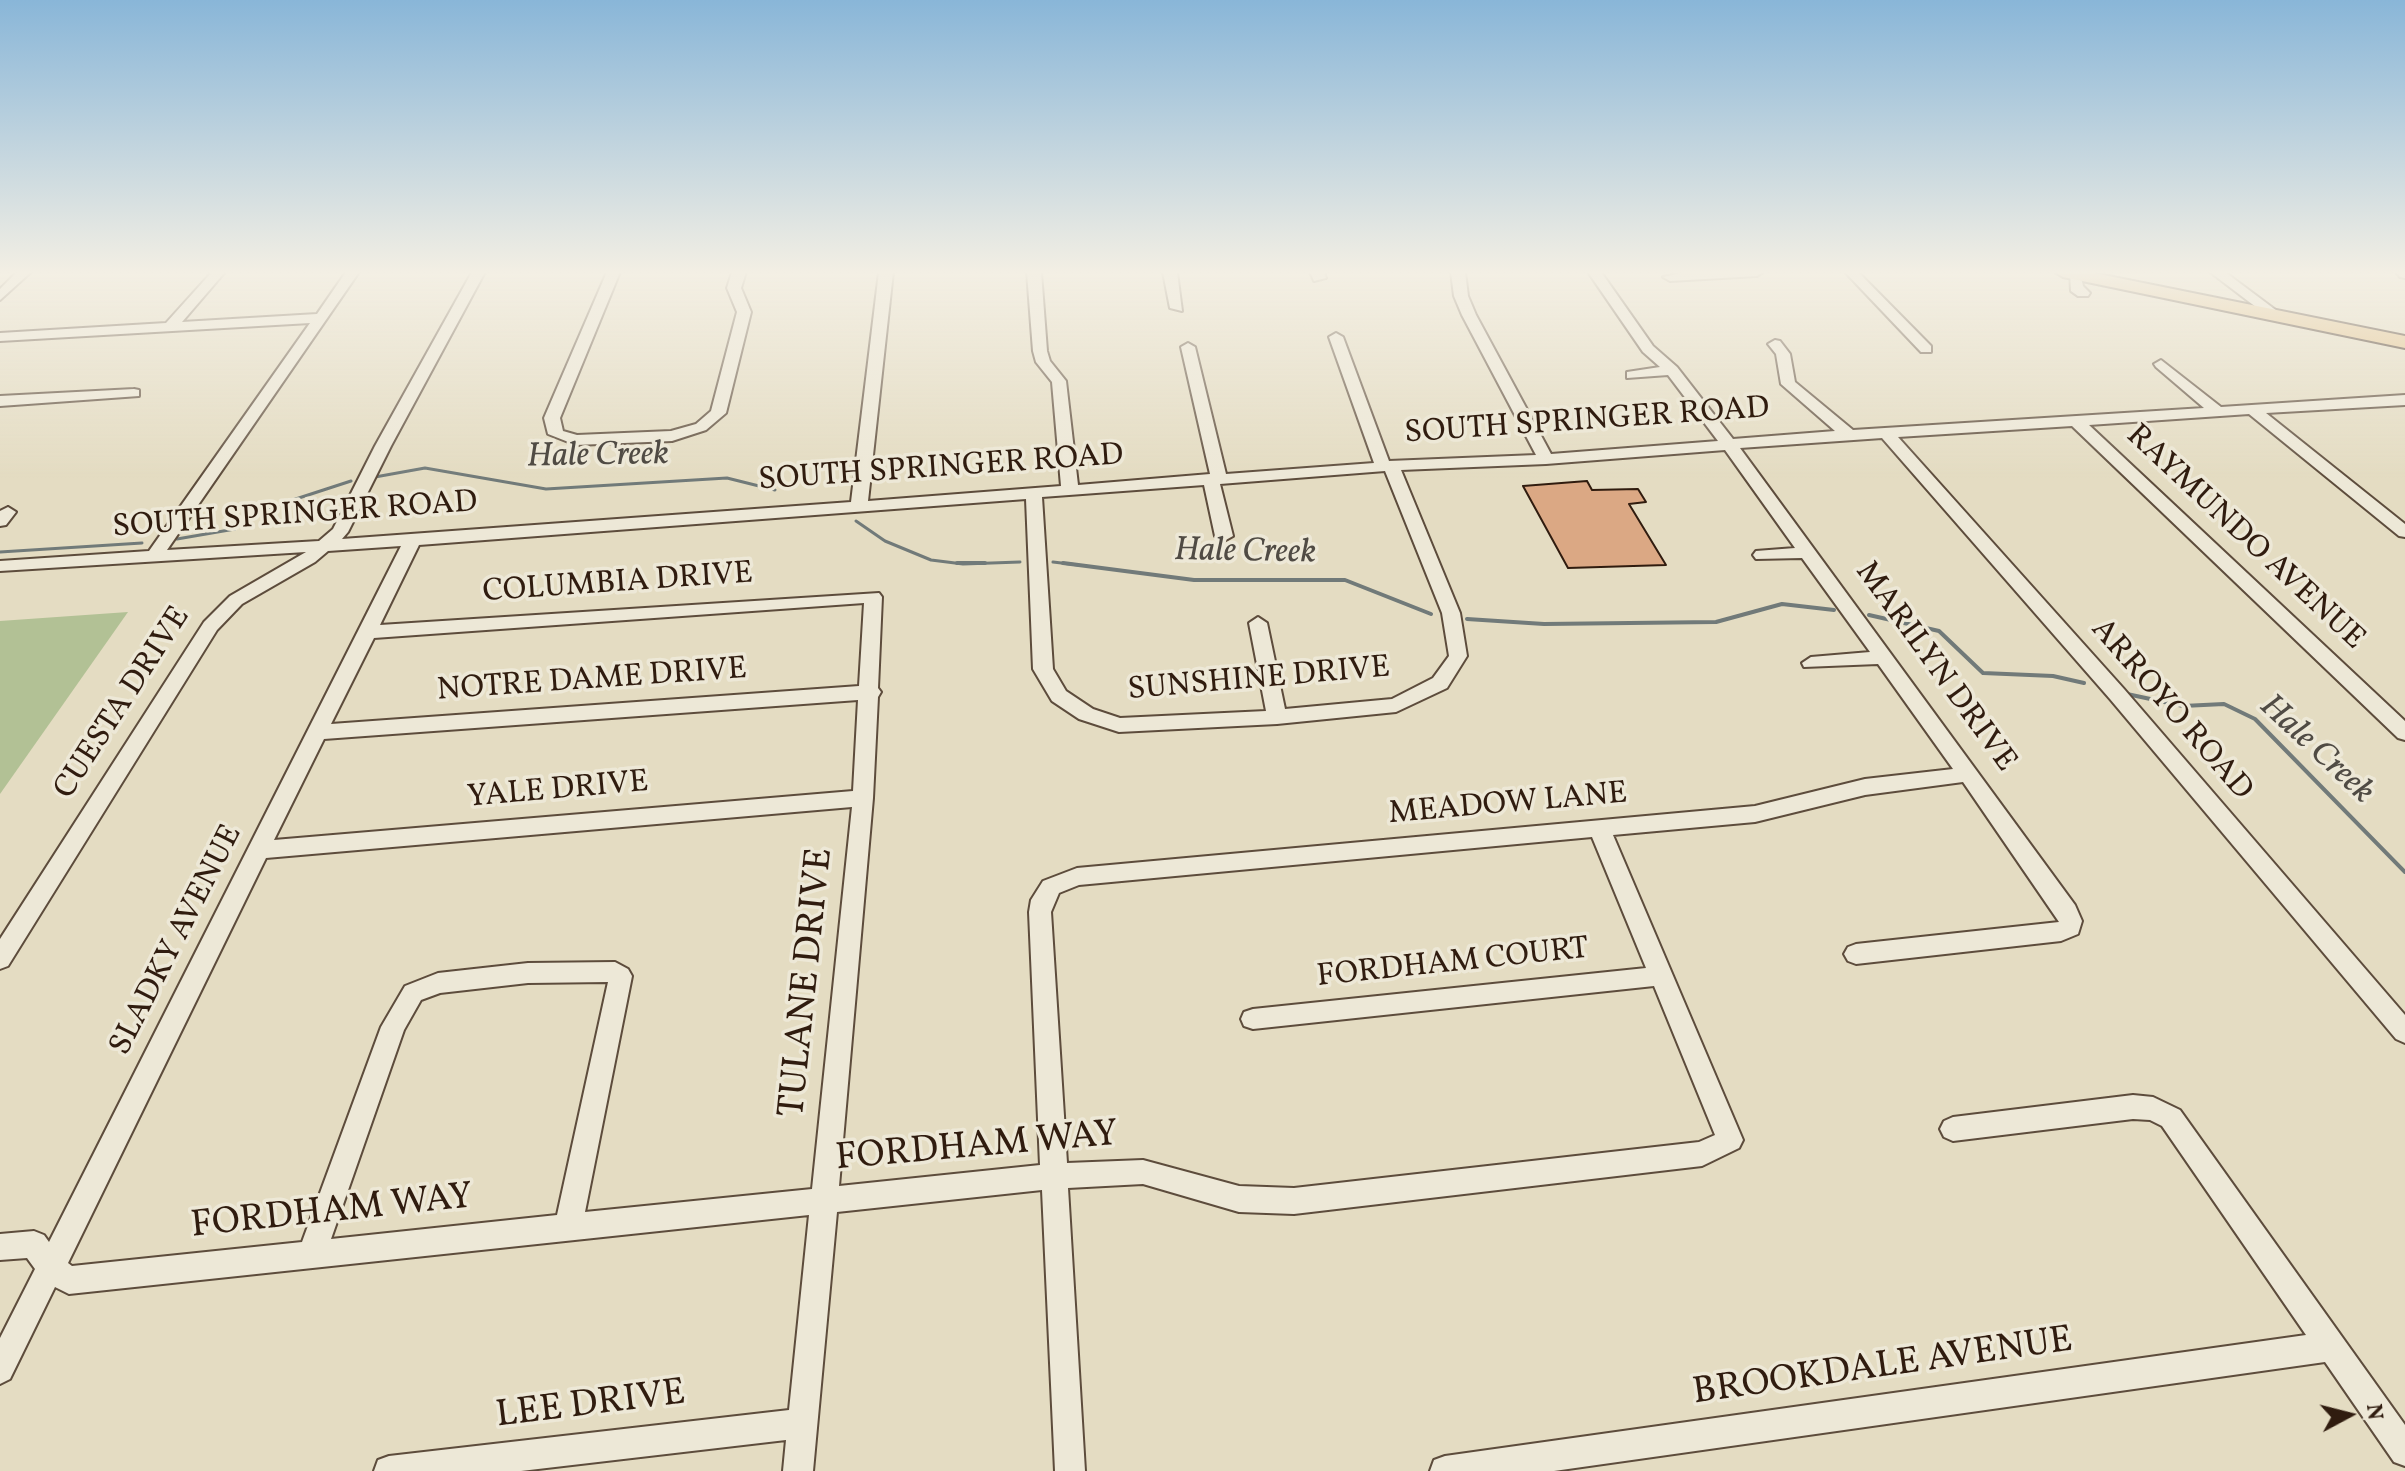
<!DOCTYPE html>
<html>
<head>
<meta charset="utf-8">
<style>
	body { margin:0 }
	#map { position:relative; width:2405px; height:1471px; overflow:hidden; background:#e4dcc2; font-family:Vollkorn,serif }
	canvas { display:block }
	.north { position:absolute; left:2309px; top:1375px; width:80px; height:80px; -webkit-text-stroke:6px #ede8d7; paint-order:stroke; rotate:83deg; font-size:22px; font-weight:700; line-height:32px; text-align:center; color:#301c0f }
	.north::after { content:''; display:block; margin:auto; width:28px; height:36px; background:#301c0f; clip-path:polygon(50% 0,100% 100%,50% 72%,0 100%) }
</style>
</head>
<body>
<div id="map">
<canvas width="2405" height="1471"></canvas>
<div class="north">N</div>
</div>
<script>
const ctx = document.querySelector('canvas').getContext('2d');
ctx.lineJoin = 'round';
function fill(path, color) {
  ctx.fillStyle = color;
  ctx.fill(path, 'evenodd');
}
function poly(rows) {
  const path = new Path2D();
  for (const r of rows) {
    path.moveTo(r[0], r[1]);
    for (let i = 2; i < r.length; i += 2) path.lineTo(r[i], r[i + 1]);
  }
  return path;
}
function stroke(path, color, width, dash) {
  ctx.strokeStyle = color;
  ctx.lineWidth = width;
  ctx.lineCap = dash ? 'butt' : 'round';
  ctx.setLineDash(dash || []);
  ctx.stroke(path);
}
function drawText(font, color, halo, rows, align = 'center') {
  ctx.font = font + ' Vollkorn,serif';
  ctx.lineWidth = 7;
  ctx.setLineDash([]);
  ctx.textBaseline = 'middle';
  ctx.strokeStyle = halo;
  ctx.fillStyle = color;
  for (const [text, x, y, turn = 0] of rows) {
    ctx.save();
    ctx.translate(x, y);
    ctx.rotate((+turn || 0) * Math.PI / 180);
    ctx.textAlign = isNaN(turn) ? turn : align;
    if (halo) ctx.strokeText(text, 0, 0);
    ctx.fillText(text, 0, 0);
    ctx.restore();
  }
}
fill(poly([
	[128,612,0,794,0,621]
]), '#b2c195');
stroke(poly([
	[375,477,425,468,546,489,727,478,775,490],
	[856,521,885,541,931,560,963,564,1020,562],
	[177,539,235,529,265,509,351,481],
	[0,552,142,543],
	[1053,562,1078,565]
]), '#717a79', 3);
stroke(poly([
	[957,563,985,563],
	[1063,563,1194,580,1345,580,1431,614],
	[1869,615,1939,631,1983,673,2053,676,2084,683],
	[1467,619,1544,624,1716,622,1782,604,1834,610],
	[2127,694,2183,706,2224,704,2255,719,2405,872]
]), '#717a79', 4);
const building = poly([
	[1587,481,1592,490,1638,489,1646,502,1629,504,1666,565,1568,568,1523,486,1587,481]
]);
fill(building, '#dba884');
stroke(building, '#301c0f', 2);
const minor = poly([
	[17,272,31,272,0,300,0,289,17,272],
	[212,272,225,272,182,322,317,314,346,272,359,272,167,550,319,541,333,529,375,446,472,272,485,272,391,446,348,532,342,539,851,502,879,272,893,272,868,501,1061,486,1052,382,1036,362,1033,351,1027,272,1041,272,1047,351,1050,361,1066,381,1078,485,1210,474,1181,347,1188,343,1195,347,1226,474,1374,463,1329,337,1336,333,1343,337,1389,461,1536,455,1462,315,1454,296,1451,272,1465,272,1468,296,1476,315,1551,454,1718,441,1668,375,1627,378,1627,372,1660,367,1643,352,1588,272,1601,272,1653,346,1677,367,1733,439,1835,431,1781,384,1776,354,1768,344,1775,340,1780,341,1790,354,1795,382,1853,430,2204,408,2156,367,2154,364,2161,360,2221,407,2405,395,2405,405,2266,413,2405,524,2405,537,2399,536,2249,414,2089,425,2405,721,2405,740,2398,738,2072,426,1898,437,2124,689,2405,1015,2405,1043,2396,1039,2110,699,1882,438,1740,448,2075,905,2082,921,2078,934,2061,941,1856,964,1848,961,1844,954,1848,947,1856,944,2059,922,1963,782,1865,795,1755,822,1613,835,1743,1140,1739,1148,1702,1166,1294,1214,1239,1212,1143,1184,1068,1188,1085,1471,1055,1471,1042,1190,837,1212,813,1471,783,1471,786,1440,521,1471,374,1471,378,1460,389,1456,789,1410,809,1215,69,1294,55,1287,10,1379,0,1384,0,1338,35,1269,27,1258,0,1260,0,1234,34,1231,44,1235,49,1242,401,546,328,551,315,562,242,604,217,630,8,966,0,969,0,939,204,622,230,596,306,552,0,571,0,561,149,551,310,323,0,341,0,333,166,323,212,272],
	[1725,450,1795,548,1756,551,1753,555,1756,559,1802,558,1870,652,1811,657,1802,663,1804,667,1878,664,1953,769,1865,779,1755,806,1077,868,1043,881,1031,900,1029,912,1040,1165,839,1186,873,798,878,697,881,692,878,688,882,597,879,593,380,625,419,545,1026,499,1033,669,1052,701,1079,719,1119,732,1277,724,1396,712,1447,688,1467,656,1460,613,1401,470,1546,464,1725,450],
	[1385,471,1442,613,1449,656,1433,678,1392,699,1285,709,1267,623,1258,617,1249,623,1266,711,1120,718,1093,709,1066,691,1053,669,1042,497,1204,485,1215,536,1224,541,1233,536,1220,484,1385,471],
	[864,603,859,686,331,724,374,638,864,603],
	[858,700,853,791,274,840,324,739,858,700],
	[852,807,812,1189,585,1212,632,976,628,969,615,962,528,963,438,973,405,986,381,1027,302,1242,72,1266,68,1263,266,858,852,807],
	[1592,837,1646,968,1253,1009,1244,1012,1241,1019,1244,1026,1253,1029,1654,986,1715,1135,1699,1142,1294,1188,1239,1186,1143,1160,1067,1163,1051,912,1059,893,1079,885,1592,837],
	[608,982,557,1215,331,1239,404,1030,421,1000,440,993,528,983,608,982],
	[607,272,620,272,560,418,563,431,577,435,671,431,696,424,711,411,737,312,727,288,732,272,746,272,741,288,751,312,726,413,706,430,672,441,576,445,548,434,544,418,607,272],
	[1163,272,1177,272,1182,311,1170,308,1163,272],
	[1310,272,1324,272,1326,278,1314,281,1310,272],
	[1686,272,1763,272,1757,276,1670,281,1663,277,1686,272],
	[1845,272,1858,272,1931,346,1931,352,1921,352,1845,272],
	[2070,272,2080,272,2083,286,2090,293,2088,296,2078,296,2071,291,2070,272],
	[2210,272,2225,272,2281,314,2269,317,2210,272],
	[2396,272,2405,272,2405,278,2400,277,2396,272],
	[134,389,139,390,139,396,0,406,0,396,134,389],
	[8,507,16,512,6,525,0,526,0,511,8,507],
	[2133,1095,2153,1097,2180,1110,2405,1425,2405,1466,2394,1462,2325,1362,1554,1471,1430,1471,1434,1460,1445,1456,2306,1335,2162,1126,2150,1120,2133,1119,1953,1141,1944,1137,1940,1129,1944,1121,1953,1117,2133,1095]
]);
const major = poly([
	[2055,272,2089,272,2405,336,2405,348,2063,277,2055,272]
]);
stroke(minor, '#5d4c3c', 4);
stroke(major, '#301c0f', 4);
fill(minor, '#ede8d7');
fill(major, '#e2be81');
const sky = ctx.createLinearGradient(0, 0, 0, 478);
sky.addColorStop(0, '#89b6d8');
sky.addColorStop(0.57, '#f3efe4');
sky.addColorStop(1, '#f3efe400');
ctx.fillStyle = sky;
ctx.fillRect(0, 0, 2405, 478);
drawText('32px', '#301c0f', '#ede8d7', [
	["SOUTH SPRINGER ROAD",1587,423,-4],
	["SOUTH SPRINGER ROAD",941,470,-4],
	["SOUTH SPRINGER ROAD",295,517,-4],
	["RAYMUNDO AVENUE",2244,539,43],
	["COLUMBIA DRIVE",618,585,-4],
	["MARILYN DRIVE",1934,668,54],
	["SUNSHINE DRIVE",1259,681,-5],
	["NOTRE DAME DRIVE",592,682,-4],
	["CUESTA DRIVE",124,704,-57],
	["ARROYO ROAD",2170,711,49],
	["YALE DRIVE",558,792,-5],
	["MEADOW LANE",1508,806,-5],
	["SLADKY AVENUE",178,941,-63],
	["FORDHAM COURT",1453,965,-6]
]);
drawText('italic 34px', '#504b44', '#ede8d7', [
	["Hale Creek",598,458,-1],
	["Hale Creek",1245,554,1],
	["Hale Creek",2315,751,43]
]);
drawText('38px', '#301c0f', '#ede8d7', [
	["TULANE DRIVE",809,983,-84],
	["FORDHAM WAY",977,1149,-5],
	["FORDHAM WAY",332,1214,-6],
	["BROOKDALE AVENUE",1883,1369,-8],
	["LEE DRIVE",591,1407,-7]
]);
</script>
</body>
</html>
